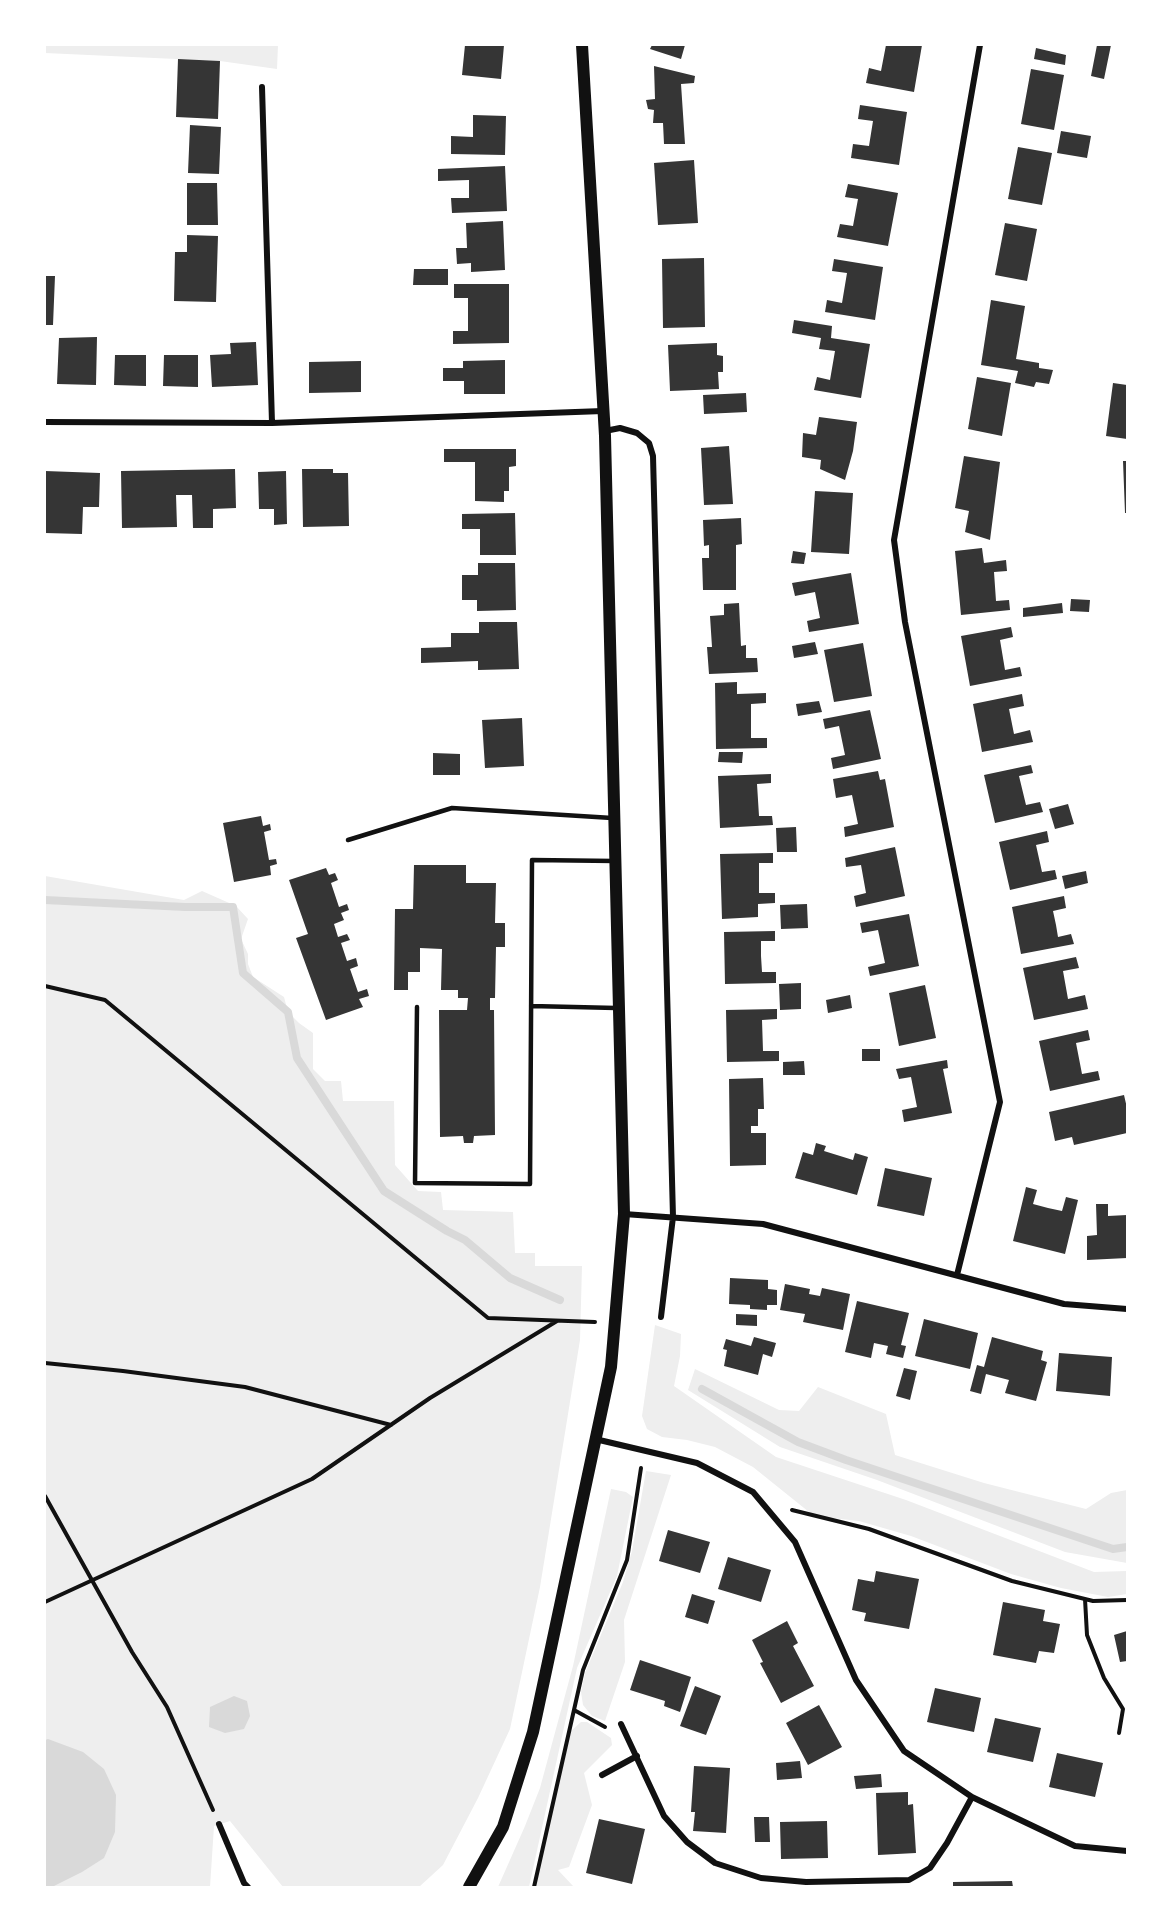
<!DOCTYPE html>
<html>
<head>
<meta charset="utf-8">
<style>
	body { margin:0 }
	#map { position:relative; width:1172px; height:1932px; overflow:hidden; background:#fff; font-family:Arial,sans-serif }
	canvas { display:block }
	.frame { position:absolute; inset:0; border:46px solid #fff; pointer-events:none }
</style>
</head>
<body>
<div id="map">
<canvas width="1172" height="1932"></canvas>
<div class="frame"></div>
</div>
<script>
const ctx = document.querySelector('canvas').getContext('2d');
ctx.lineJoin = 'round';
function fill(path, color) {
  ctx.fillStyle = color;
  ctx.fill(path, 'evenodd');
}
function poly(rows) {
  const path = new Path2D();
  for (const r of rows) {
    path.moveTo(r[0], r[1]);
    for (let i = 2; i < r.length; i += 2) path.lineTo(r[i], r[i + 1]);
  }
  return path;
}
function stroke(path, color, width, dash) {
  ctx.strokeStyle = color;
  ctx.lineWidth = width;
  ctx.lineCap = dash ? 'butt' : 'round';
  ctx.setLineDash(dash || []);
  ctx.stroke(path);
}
fill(poly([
	[45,45,278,45,277,69,220,61,45,53],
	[45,876,184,900,202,891,236,906,248,919,241,939,248,954,248,964,253,977,284,997,288,1012,299,1023,313,1033,313,1069,325,1081,341,1081,343,1101,394,1101,395,1165,418,1191,441,1192,443,1210,513,1212,515,1253,535,1253,535,1266,582,1266,580,1340,540,1587,510,1729,478,1798,443,1865,419,1887,283,1887,230,1821,214,1826,210,1887,45,1887],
	[655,1325,681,1334,680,1356,674,1386,776,1457,906,1500,1094,1572,1127,1571,1127,1594,1108,1597,1061,1588,1011,1574,911,1536,859,1521,814,1516,753,1467,715,1447,687,1440,662,1437,647,1429,642,1416],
	[695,1369,779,1410,799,1411,818,1387,886,1414,895,1455,984,1483,1086,1509,1111,1493,1127,1490,1127,1563,1065,1552,877,1480,780,1447,688,1390],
	[646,1471,671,1475,624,1620,625,1662,605,1721,592,1716,583,1705,581,1692,585,1673,623,1582,632,1551],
	[611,1489,626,1492,633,1497,617,1576,577,1668,529,1887,498,1887,525,1826,540,1788,573,1666],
	[581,1722,587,1722,611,1738,612,1745,584,1773,592,1805,569,1867,558,1870,574,1887,535,1887,571,1731]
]), '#eee');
fill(poly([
	[234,1696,247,1701,250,1716,244,1729,225,1733,209,1727,210,1707],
	[48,1739,83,1752,104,1769,116,1795,115,1832,104,1858,82,1872,52,1887,45,1887,45,1740]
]), '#d9d9d9');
stroke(poly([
	[45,900,185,907,233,907,243,973,288,1012,297,1058,384,1191,447,1231,465,1240,510,1278,560,1300],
	[702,1389,798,1442,846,1460,1113,1549,1127,1547]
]), '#d9d9d9', 8);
fill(poly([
	[465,45,504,45,501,79,462,75],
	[652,45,685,45,681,59,650,49],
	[886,45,922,45,914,92,866,83,869,68,881,71],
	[1097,45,1111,45,1104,79,1091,76],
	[1036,48,1066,55,1065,65,1034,59],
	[178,59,220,61,218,119,176,117],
	[654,66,695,76,694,83,681,84,685,144,664,144,663,123,653,123,654,110,648,109,646,100,655,99],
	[1031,69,1064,75,1054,130,1021,124],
	[860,105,907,112,899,165,851,158,853,144,869,146,873,121,858,119],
	[473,115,506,116,505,155,451,154,451,136,473,137],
	[190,125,221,127,219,174,188,173],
	[1061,131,1091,136,1087,158,1057,153],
	[1018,147,1052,153,1042,205,1008,199],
	[694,160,698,223,658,225,654,163],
	[505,166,507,211,452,213,451,198,469,198,469,180,438,181,438,169],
	[187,183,217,183,218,225,187,225],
	[848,184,898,193,888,246,837,237,840,224,853,226,858,199,845,197],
	[503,221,505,270,471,272,471,263,457,264,456,248,467,248,466,223],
	[1005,223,1037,229,1027,281,995,275],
	[187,235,218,236,216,302,174,301,175,252,187,252],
	[704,258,705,327,663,328,662,259],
	[834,259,883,267,875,320,825,312,827,300,842,303,847,273,832,271],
	[414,269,448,269,448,285,413,285],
	[45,276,55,276,53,325,45,325],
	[454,284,509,284,509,343,453,344,453,331,468,331,468,298,454,298],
	[991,300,1025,306,1016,359,1039,363,1039,368,1053,370,1049,384,1036,382,1034,387,1015,383,1018,371,981,365],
	[794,320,832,326,831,338,870,344,861,398,814,390,817,377,830,380,835,351,819,349,821,338,792,333],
	[97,337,96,385,57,384,59,338],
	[256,342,258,385,212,387,210,355,231,354,230,343],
	[717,343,717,355,723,356,723,372,718,372,719,389,670,391,668,345],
	[115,355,146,355,146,386,114,385],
	[164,355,198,355,198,387,163,386],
	[505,360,505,394,464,394,464,381,443,381,443,368,463,368,463,361],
	[361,361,361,392,309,393,309,362],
	[977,377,1011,383,1002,436,968,429],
	[1113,383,1127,385,1127,439,1106,436],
	[746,393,747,412,704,414,703,395],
	[819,417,857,422,853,451,845,480,820,469,821,460,802,457,803,433,816,435],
	[729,446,733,504,704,505,701,448],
	[444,449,516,449,516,466,509,467,509,491,504,491,504,502,475,501,475,462,444,462],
	[964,456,1000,462,990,540,965,532,969,511,955,508],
	[1123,461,1127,461,1127,513,1125,513],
	[235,469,236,508,213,509,213,528,193,528,192,495,176,495,177,527,122,528,121,471],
	[302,469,333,469,333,473,348,473,349,526,303,527],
	[45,471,100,473,99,507,83,507,82,534,45,533],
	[286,471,287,524,274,525,274,509,259,509,258,472],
	[815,491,853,493,849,554,811,552],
	[515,513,516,555,480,555,480,529,462,529,462,514],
	[741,518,742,544,736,545,736,590,703,590,702,558,709,558,709,545,704,546,703,520],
	[982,548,984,563,1006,560,1007,571,994,572,996,601,1009,600,1010,610,961,615,955,551],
	[793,551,806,553,804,564,791,563],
	[478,563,515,563,516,610,477,611,477,600,462,600,462,575,478,575],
	[851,573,859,624,809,632,807,621,820,618,815,592,795,596,792,583],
	[1071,599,1090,600,1089,612,1070,611],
	[739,603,741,646,746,645,746,658,757,658,758,672,709,674,707,647,712,647,710,616,724,615,724,604],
	[1062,603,1063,613,1023,617,1023,608],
	[479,622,517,622,519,669,478,670,478,661,421,663,421,648,451,647,451,633,479,633],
	[1011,627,1013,637,1000,640,1005,670,1020,667,1022,676,970,686,961,636],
	[815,642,818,654,794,658,792,646],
	[863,643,872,696,834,702,824,650],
	[737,682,737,694,766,693,766,703,751,704,751,738,767,738,767,748,716,749,715,683],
	[1022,694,1024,706,1009,709,1014,734,1030,730,1033,742,982,752,973,704],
	[819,701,822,712,798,716,796,704],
	[870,710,881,759,833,769,831,758,845,755,839,726,825,729,823,719],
	[522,718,524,766,485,768,482,720],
	[719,752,743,752,742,763,718,762],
	[433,753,460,754,460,775,433,775],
	[1031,765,1033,773,1019,776,1026,805,1040,802,1043,812,995,823,984,775],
	[878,771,880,780,885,779,894,827,845,837,844,827,858,824,852,795,836,798,833,779],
	[771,774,771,783,757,784,759,816,772,816,773,825,720,828,718,776],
	[1068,804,1074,824,1055,829,1049,809],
	[261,816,263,826,270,824,271,830,264,832,269,860,276,859,277,864,270,866,271,875,234,882,223,823],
	[796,827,797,852,777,852,776,828],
	[1047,831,1049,842,1036,845,1042,872,1055,870,1057,879,1010,890,999,842],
	[895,847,905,896,856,907,854,896,866,893,861,865,846,867,845,858],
	[773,853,773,863,759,863,759,893,775,893,775,903,758,904,758,917,722,919,720,854],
	[414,865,466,865,466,883,496,883,495,923,505,923,505,947,496,947,495,998,490,998,490,1010,494,1010,495,1135,474,1136,473,1143,464,1143,463,1136,440,1137,439,1010,467,1010,468,998,458,998,458,990,441,990,442,949,420,948,420,972,408,972,408,990,394,990,395,909,413,909],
	[326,868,329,875,335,873,338,880,331,883,339,907,347,904,349,910,341,913,344,920,334,924,338,937,347,934,350,940,341,943,347,961,356,958,358,966,350,969,358,992,367,989,369,996,359,999,363,1007,326,1020,296,938,308,934,289,880],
	[1086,871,1088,883,1065,889,1062,876],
	[1064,896,1066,908,1053,911,1056,925,1058,937,1071,934,1074,944,1021,954,1012,907],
	[807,904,808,928,781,929,780,905],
	[909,914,919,966,870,976,868,967,885,963,878,930,862,933,860,923],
	[775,931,775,941,761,941,761,956,762,972,776,972,776,983,725,984,724,932],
	[1076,957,1079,968,1063,971,1068,999,1085,995,1088,1009,1034,1020,1023,968],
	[801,983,801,1009,780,1010,779,984],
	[925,985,936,1038,899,1046,889,993],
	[850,995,852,1008,828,1013,826,1000],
	[777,1009,777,1019,762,1020,763,1051,779,1051,779,1061,727,1062,726,1010],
	[1088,1030,1090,1040,1076,1043,1082,1074,1098,1071,1100,1080,1050,1091,1039,1041],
	[862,1049,880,1049,880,1061,862,1061],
	[947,1060,948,1068,943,1069,952,1113,904,1122,902,1110,917,1107,911,1077,899,1079,896,1069],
	[804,1061,805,1075,783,1075,783,1062],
	[763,1078,764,1109,758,1109,758,1126,751,1126,751,1133,766,1133,766,1165,730,1166,729,1079],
	[1124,1095,1127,1108,1127,1133,1074,1145,1072,1137,1055,1141,1049,1112],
	[816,1143,826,1146,824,1151,853,1160,855,1153,868,1157,857,1195,795,1178,803,1152,813,1155],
	[885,1168,932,1178,924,1216,877,1206],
	[1026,1187,1037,1190,1033,1204,1048,1208,1062,1211,1066,1197,1078,1200,1065,1254,1013,1241],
	[1096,1204,1108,1204,1108,1216,1127,1215,1127,1258,1087,1260,1087,1236,1097,1235],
	[730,1278,768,1280,768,1289,777,1290,777,1305,767,1305,767,1310,750,1309,750,1305,729,1304],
	[785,1284,810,1289,809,1294,820,1296,822,1288,850,1294,843,1330,803,1322,805,1314,780,1310],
	[857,1301,909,1313,901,1345,906,1346,903,1358,886,1354,888,1346,874,1343,871,1358,845,1352],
	[736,1314,757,1315,757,1326,736,1325],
	[924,1319,978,1333,970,1369,915,1356],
	[754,1337,776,1343,772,1357,763,1354,758,1375,724,1366,727,1350,723,1349,726,1339,751,1346],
	[992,1337,1043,1351,1041,1360,1047,1362,1036,1401,1005,1393,1009,1380,986,1374,981,1394,970,1391,977,1365,984,1367],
	[1059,1353,1112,1357,1110,1396,1056,1391],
	[904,1368,917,1371,910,1400,896,1396],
	[668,1530,710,1542,700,1573,659,1561],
	[728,1557,771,1570,761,1602,718,1589],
	[876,1571,919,1579,909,1629,864,1621,866,1613,852,1610,858,1579,874,1582],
	[692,1594,715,1601,708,1624,685,1617],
	[1003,1602,1045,1610,1043,1621,1060,1624,1054,1653,1039,1651,1036,1663,993,1655],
	[787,1621,798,1643,793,1646,814,1686,781,1703,760,1663,763,1662,752,1640],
	[1127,1631,1127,1661,1120,1662,1114,1635],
	[640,1660,691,1677,680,1712,664,1706,665,1701,630,1690],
	[695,1686,721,1696,706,1735,680,1726],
	[935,1688,981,1698,974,1732,927,1722],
	[819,1705,842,1747,808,1765,786,1723],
	[995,1718,1041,1728,1033,1762,987,1752],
	[1057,1753,1103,1763,1095,1797,1049,1787],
	[800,1761,802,1778,777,1780,776,1763],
	[694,1766,730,1768,726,1833,693,1831,695,1812,691,1812],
	[881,1774,882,1787,856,1789,854,1776],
	[908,1792,908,1805,913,1804,916,1853,878,1855,876,1793],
	[754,1817,769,1817,770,1842,755,1842],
	[599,1819,645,1829,632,1884,586,1873],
	[827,1821,828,1858,781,1859,780,1822],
	[1012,1881,1013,1887,953,1887,953,1882]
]), '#353535');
stroke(poly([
	[45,986,105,1000,488,1318,595,1322],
	[45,1363,123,1371,245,1387,391,1425],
	[45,1496,132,1652,167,1707,213,1810],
	[792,1510,869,1529,1012,1581,1093,1601,1127,1600],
	[1085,1599,1087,1635,1104,1678,1123,1709,1119,1733],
	[45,1602,312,1479,430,1398,557,1321],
	[574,1710,605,1727],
	[534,1887,583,1670,627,1560,641,1468]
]), '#111', 4);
stroke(poly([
	[348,840,452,808,612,818],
	[531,1006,616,1008],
	[417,1007,415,1183,530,1184,532,860,615,861]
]), '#111', 4.5);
stroke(poly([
	[262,87,272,423],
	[45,422,272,423,603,411],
	[605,431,620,428,637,433,649,443,653,456,673,1217,661,1317],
	[624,1214,763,1224,1064,1304,1127,1309],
	[957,1275,1000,1102,905,622,894,540,980,45],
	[595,1439,697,1463,753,1492,795,1542,856,1680,904,1751,972,1797,1075,1846,1127,1851],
	[621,1724,664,1816,687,1842,715,1863,761,1878,806,1882,909,1880,930,1868,947,1843,972,1797],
	[602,1775,637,1756],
	[219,1824,244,1883,248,1887]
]), '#111', 6);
stroke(poly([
	[469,1887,503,1827,533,1732,611,1367,624,1214,605,436,582,45]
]), '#111', 12);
</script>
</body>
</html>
